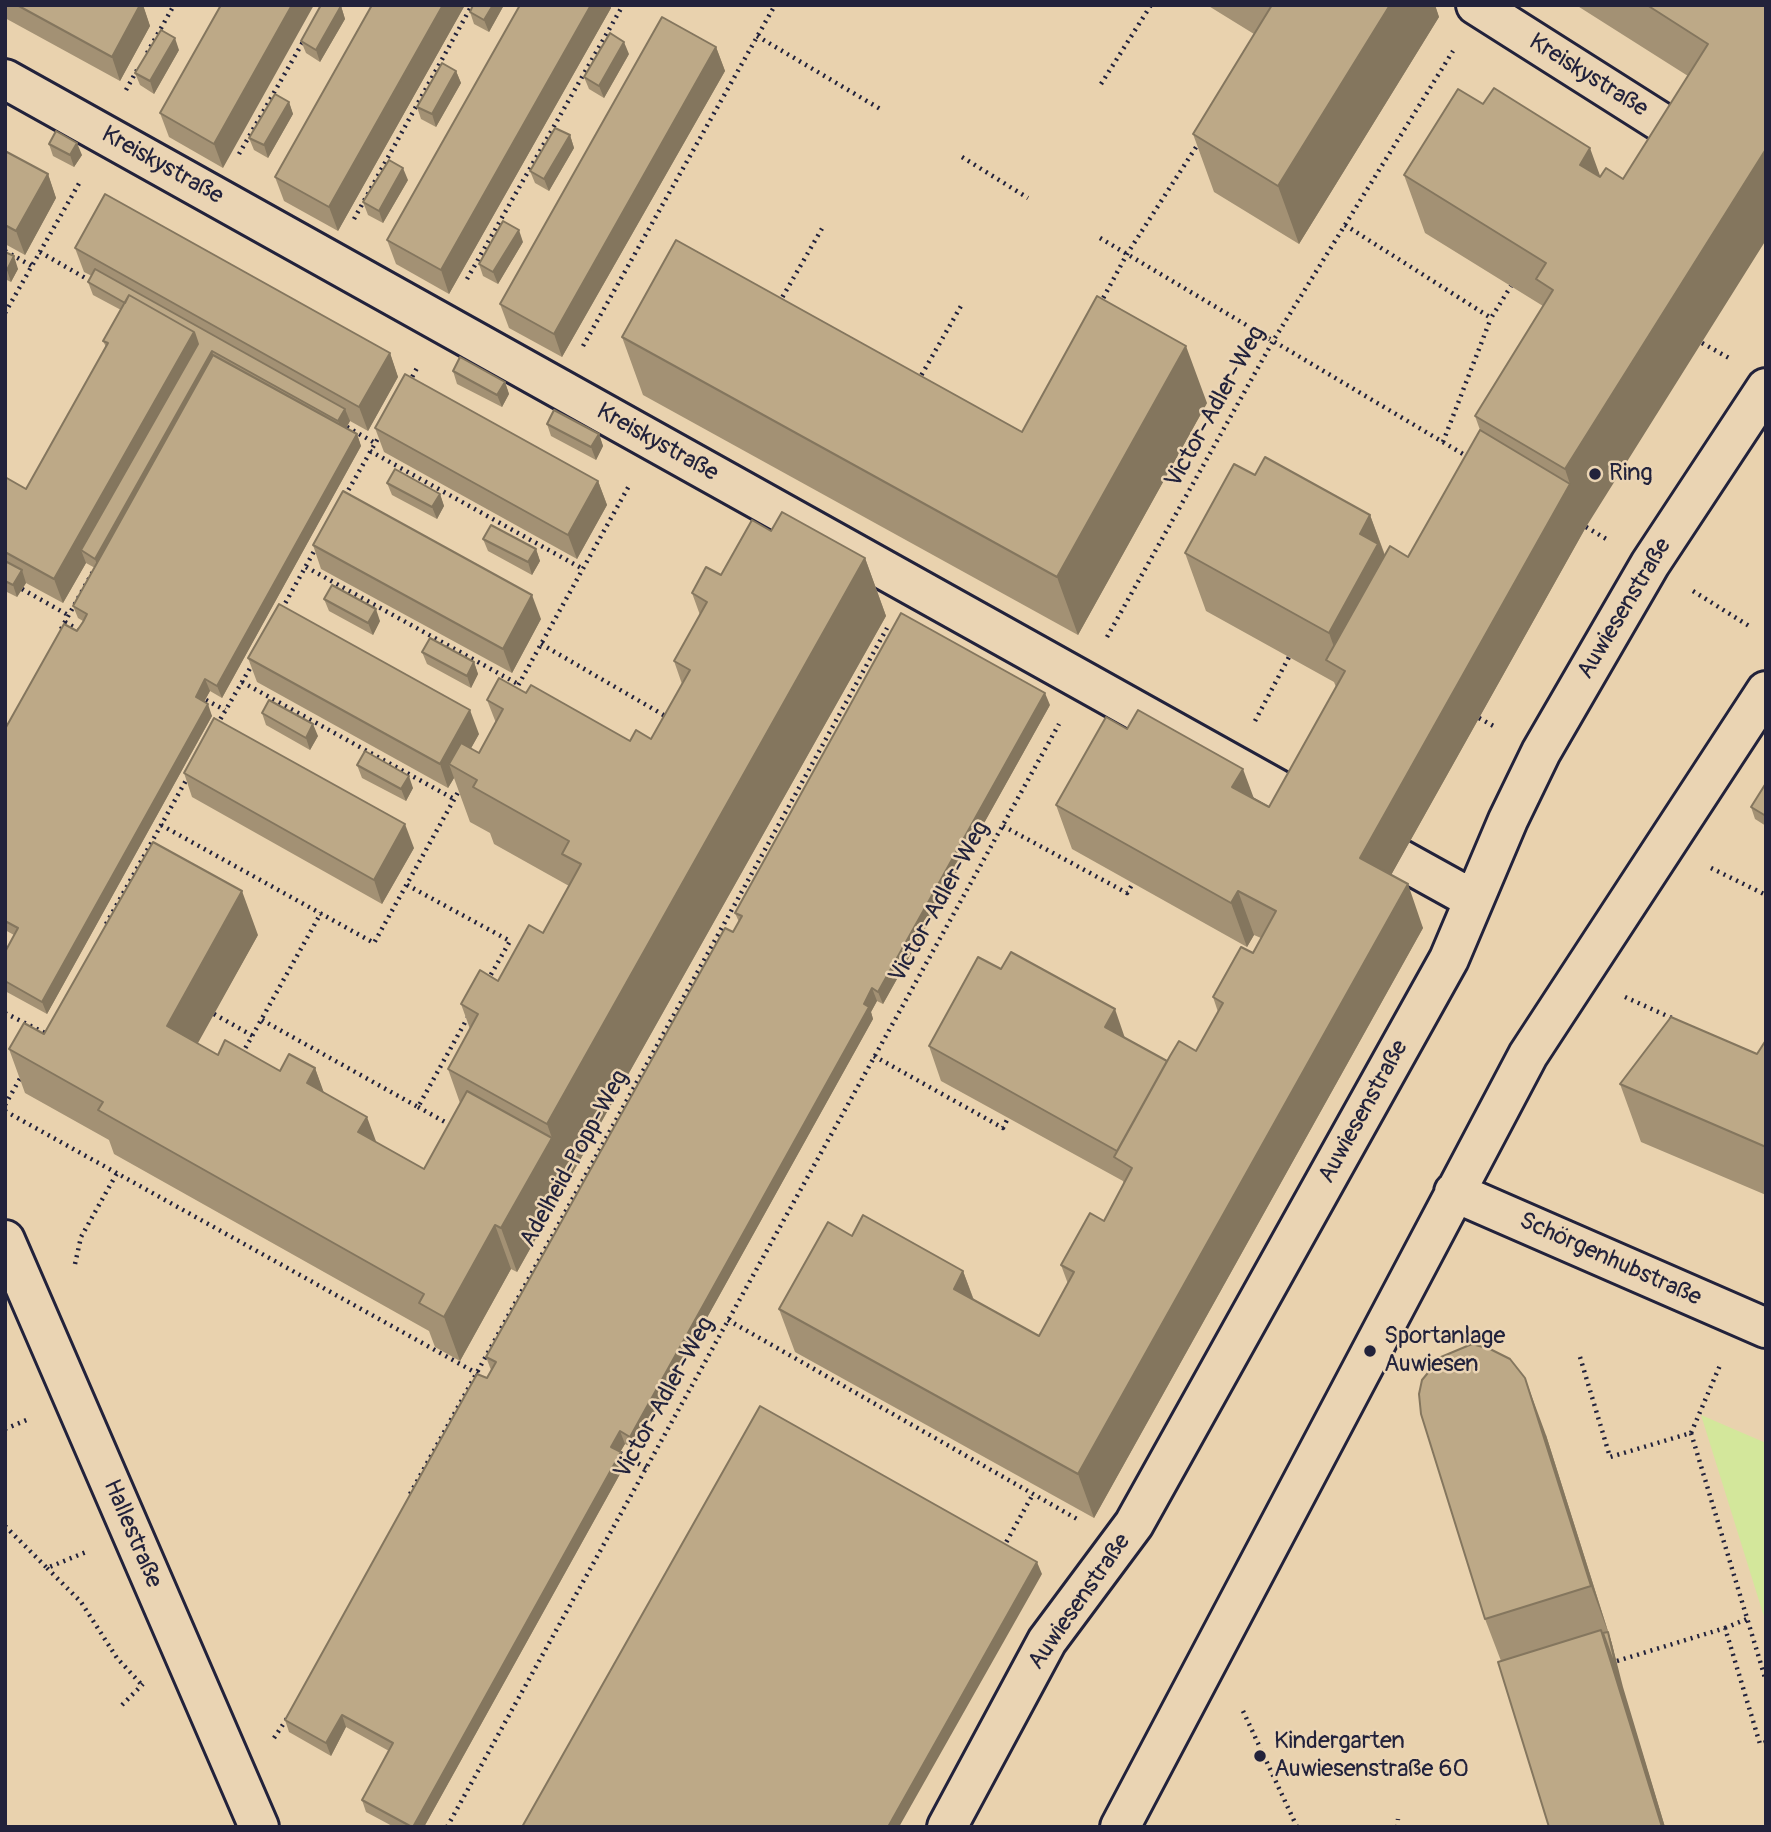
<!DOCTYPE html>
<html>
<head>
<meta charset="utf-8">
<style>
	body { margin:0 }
	#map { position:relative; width:1771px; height:1832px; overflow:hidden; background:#e9d2ae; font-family:Pangolin,sans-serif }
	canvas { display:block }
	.frame { position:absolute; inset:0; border:7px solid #22223b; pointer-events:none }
</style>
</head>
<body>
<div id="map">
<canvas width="1771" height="1832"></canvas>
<div class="frame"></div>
</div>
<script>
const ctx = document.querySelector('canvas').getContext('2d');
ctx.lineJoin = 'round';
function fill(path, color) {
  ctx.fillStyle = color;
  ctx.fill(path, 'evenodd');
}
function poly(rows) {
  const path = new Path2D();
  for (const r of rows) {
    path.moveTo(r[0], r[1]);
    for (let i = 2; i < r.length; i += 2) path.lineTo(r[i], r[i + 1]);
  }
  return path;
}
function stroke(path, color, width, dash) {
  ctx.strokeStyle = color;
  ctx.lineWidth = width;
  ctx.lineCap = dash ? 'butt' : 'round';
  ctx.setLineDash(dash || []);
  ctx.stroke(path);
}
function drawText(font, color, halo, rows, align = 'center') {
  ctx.font = font + ' Pangolin,sans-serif';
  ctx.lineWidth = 5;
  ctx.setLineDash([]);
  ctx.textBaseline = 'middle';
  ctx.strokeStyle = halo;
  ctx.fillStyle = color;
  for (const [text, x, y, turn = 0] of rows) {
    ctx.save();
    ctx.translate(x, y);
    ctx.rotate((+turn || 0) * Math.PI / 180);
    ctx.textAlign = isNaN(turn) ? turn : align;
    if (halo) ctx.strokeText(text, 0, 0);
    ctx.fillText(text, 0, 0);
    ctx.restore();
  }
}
fill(poly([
	[1701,1415,1766,1443,1766,1623]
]), '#d3e79b');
const minor = poly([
	[1476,5,1700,147],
	[5,79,1309,807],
	[1400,859,1474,900],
	[1454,1192,1766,1328],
	[5,1240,259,1827],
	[947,1827,1047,1641,1134,1524,1449,959,1508,820,1541,752,1650,564,1766,388],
	[1120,1827,1528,1055,1766,691]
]);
stroke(minor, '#22223b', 44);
stroke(poly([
	[757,36,882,110],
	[147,53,174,5],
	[1101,84,1151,5],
	[126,90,137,70],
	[239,154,304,40],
	[962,157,1028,198],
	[354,219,472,5],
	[1345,225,1491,318,1511,286],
	[1100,238,1468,457],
	[5,251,32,266],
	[40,252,94,283],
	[467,279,623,5],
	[779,303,824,225],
	[1100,304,1127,254,1200,141],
	[5,313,81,180],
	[1702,343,1729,358],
	[583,346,775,5],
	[918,381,961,306],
	[409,383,418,366],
	[347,427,375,443],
	[1443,442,1491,318],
	[370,451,583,569],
	[345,496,381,433],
	[1586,527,1608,540],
	[306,567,518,684],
	[22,589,68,615],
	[1693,591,1749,626],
	[282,609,317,546],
	[65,622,82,632],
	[61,629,95,568],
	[1107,637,1273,341,1453,51],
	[541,644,667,717],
	[242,682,454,799],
	[515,691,630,484],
	[206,700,225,710],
	[1479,718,1497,728],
	[1255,721,1289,657],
	[217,725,253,663],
	[161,825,374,943,461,787],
	[1003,826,1127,893,1133,883],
	[1711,868,1766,895],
	[407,885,510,941,489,978],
	[106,924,189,775],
	[1625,997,1674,1019],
	[5,1013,45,1033],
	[214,1014,253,1036],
	[262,1020,418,1107,468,1017],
	[242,1054,321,913],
	[874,1056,1003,1128,1008,1118],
	[5,1105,22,1075],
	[418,1107,454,1127],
	[5,1111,478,1374],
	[75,1264,81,1237,117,1173],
	[728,1320,1077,1519],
	[1580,1357,1610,1457,1691,1433,1766,1681],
	[5,1429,29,1419],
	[1691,1433,1721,1363],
	[620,1453,646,1468],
	[410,1494,887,628],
	[5,1526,47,1568,86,1552],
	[1003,1548,1033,1494],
	[47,1568,81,1602,117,1658,141,1684],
	[1725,1628,1747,1619],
	[1617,1661,1725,1628,1760,1744,1766,1742],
	[122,1705,143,1684],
	[1243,1711,1297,1827],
	[274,1738,288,1717],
	[447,1827,1059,724],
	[1397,1827,1398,1819]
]), '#22223b', 4.5, [2, 5]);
stroke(minor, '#ead4b3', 38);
fill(poly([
	[5,5,143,5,150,26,120,81,5,18],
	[221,5,223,168,169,137,160,113],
	[372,5,465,5,338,231,284,201,275,177],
	[473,5,504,5,489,32,474,24,470,12],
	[520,5,610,5,611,8,449,294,396,264,387,240],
	[1207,5,1435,5,1439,17,1299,244,1214,192,1193,134,1254,34],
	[1576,5,1766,5,1586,527,1391,875,1423,928,1094,1518,795,1352,779,1309,852,1236,963,1271,974,1300,1039,1336,1068,1284,1061,1265,1104,1221,1124,1184,1123,1181,941,1081,929,1046,1125,1038,1167,1061,1196,1051,1218,1012,1213,997,1253,953,1261,938,1254,935,1247,947,1072,849,1056,805,1254,799,1269,807,1336,687,1334,682,1206,611,1185,553,1255,475,1370,515,1385,555,1408,557,1480,430,1475,416,1543,306,1425,233,1404,175,1601,176,1623,179,1688,76],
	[341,6,345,19,320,62,306,53,301,41],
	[716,47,725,71,562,357,509,328,500,304],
	[179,50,154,94,140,85,135,73],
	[629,54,604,98,589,89,584,77],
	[456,71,461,83,436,127,421,119,417,107],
	[289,102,293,114,268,158,254,150,249,138],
	[570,135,574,148,549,191,535,183,530,171],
	[49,144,82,155,74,167,53,156],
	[5,151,48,174,56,198,25,255,5,244],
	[408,180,383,223,368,215,363,202],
	[523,242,498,284,483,276,479,264],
	[75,248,390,353,398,377,368,431,350,421,346,428,357,434,361,446,222,698,210,691,204,702,212,716,47,1014,5,991,5,952,14,935,5,930,5,729,83,621,78,618,73,606,95,568,86,563,63,603,26,583,17,597,5,591,5,477,26,489,106,347,103,341,121,310,93,295,88,282,92,276,84,272],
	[5,252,18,269,11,282,5,279],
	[622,337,1022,432,1207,403,1078,635,643,395],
	[453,371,505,382,509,394,502,407,457,384],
	[547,424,599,434,603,446,596,460,551,436],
	[375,428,598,481,607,505,577,559,384,452],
	[387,483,440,494,444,506,437,519,392,495],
	[771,531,865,558,886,616,517,1272,511,1269,460,1361,435,1347,429,1331,114,1154,109,1140,25,1093,9,1049,258,935,197,1043,218,1055,280,1071,315,1068,323,1092,376,1142,424,1169,460,1103,448,1069,470,1029,461,1004,498,981,543,933,569,886,494,844,490,833,470,822,454,778,448,788,257,682,248,658,479,734,471,748,479,753,496,723,487,700,526,693,630,741,651,739,682,684,674,661,700,615,692,593,721,575],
	[483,539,536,549,540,561,532,575,488,551],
	[313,545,541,619,512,673,321,569],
	[324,599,380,621,373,635,329,611],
	[422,652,474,662,478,674,471,688,427,664],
	[1050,705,883,1004,877,1001,871,1012,873,1019,634,1449,625,1444,620,1452,625,1465,424,1827,394,1827,366,1812,362,1800,389,1751,346,1727,331,1756,289,1732,285,1720,491,1370,486,1357,739,922,735,913],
	[262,713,318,736,310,750,266,725],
	[357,765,413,788,406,801,362,778],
	[184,773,414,848,382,904,192,797],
	[1766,783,1766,826,1755,819,1751,807],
	[1766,1040,1766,1195,1641,1142,1620,1084,1757,1054],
	[1546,1435,1612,1644,1622,1687,1665,1827,1549,1827,1501,1661,1485,1619]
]), '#a39174');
fill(poly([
	[140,5,143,5,150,26,120,81,112,57],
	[292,5,314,5,223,168,214,144],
	[443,5,465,5,338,231,329,207],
	[493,5,504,5,489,32,484,20],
	[591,5,610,5,611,8,449,294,441,270],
	[1390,5,1435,5,1439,17,1299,244,1278,186],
	[341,6,345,19,320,62,316,50],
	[175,38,179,50,154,94,150,81],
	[624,42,629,54,604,98,599,86],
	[716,47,725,71,562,357,554,334],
	[456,71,461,83,436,127,432,114],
	[289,102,293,114,268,158,264,145],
	[570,135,574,148,549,191,544,179],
	[77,143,82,155,74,167,70,155],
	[1590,148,1611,206,1580,165],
	[1766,149,1766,240,1586,527,1376,902,1360,858,1570,484,1565,469],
	[403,168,408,180,383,223,379,211],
	[48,174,56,198,25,255,16,231],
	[519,230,523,242,498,284,493,272],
	[14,256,18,269,11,282,7,270],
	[194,332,203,356,81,550,86,563,63,603,54,579],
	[1186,346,1207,403,1078,635,1057,577],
	[212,351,216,363,99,571,95,559],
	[390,353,398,377,368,431,359,407],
	[505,382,509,394,502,407,497,395],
	[345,409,350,421,343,434,338,421],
	[357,434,361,446,222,698,217,686],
	[599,434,603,446,596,460,591,447],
	[598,481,607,505,577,559,568,535],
	[440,494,444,506,437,519,432,507],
	[1370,515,1391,573,1345,671,1342,669,1329,633,1360,534],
	[536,549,540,561,532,575,528,562],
	[865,558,886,616,517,1272,501,1228,552,1138,547,1124],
	[22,570,26,583,17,597,13,585],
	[532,595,541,619,512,673,503,649],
	[376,609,380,621,373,635,368,623],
	[474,662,478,674,471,688,467,676],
	[205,679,210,691,200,709,196,697],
	[1045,693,1050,705,883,1004,878,992],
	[208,704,212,716,47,1014,42,1002],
	[470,710,479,734,459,770,449,764,454,778,448,788,440,764],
	[313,724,318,736,310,750,306,738],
	[1243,769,1259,812,1232,787],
	[409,776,413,788,406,801,401,789],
	[405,824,414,848,382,904,374,880],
	[1408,884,1423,928,1094,1518,1078,1474],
	[242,891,258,935,183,1070,167,1026],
	[1238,891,1254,935,1247,947,1231,903],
	[872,988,877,1001,871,1012,873,1019,634,1449,630,1437],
	[1115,1009,1127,1044,1105,1027],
	[315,1068,331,1112,307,1083],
	[367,1117,383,1160,358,1132],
	[495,1225,511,1269,460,1361,444,1317],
	[963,1271,979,1315,954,1289],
	[1525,1378,1546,1435,1612,1644,1623,1687,1665,1827,1662,1827,1601,1630,1618,1675,1608,1632,1591,1586],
	[620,1431,625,1444,616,1459,611,1447],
	[621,1452,625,1465,424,1827,413,1827],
	[1037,1562,1042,1574,899,1827,888,1827],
	[342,1715,346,1727,331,1756,326,1743]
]), '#84765e');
const building = poly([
	[17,5,140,5,112,57,17,5],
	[221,5,292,5,214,144,160,113,221,5],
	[321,5,339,5,341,6,316,50,301,41,321,5],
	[372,5,443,5,329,207,275,177,372,5],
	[473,5,493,5,484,20,470,12,473,5],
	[520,5,591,5,441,270,387,240,520,5],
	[1272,5,1390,5,1278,186,1193,134,1272,5],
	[1647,5,1766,5,1766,149,1565,469,1475,416,1553,290,1536,279,1546,263,1404,175,1458,89,1483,104,1494,88,1590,148,1580,165,1600,177,1606,168,1623,179,1708,44,1647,5],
	[662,17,716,47,554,334,500,304,662,17],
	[161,30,175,38,150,81,135,73,161,30],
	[610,33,624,42,599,86,584,77,610,33],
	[442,63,456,71,432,114,417,107,442,63],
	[275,94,289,102,264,145,249,138,275,94],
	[555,128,570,135,544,179,530,171,555,128],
	[56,131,77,143,70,155,49,144,56,131],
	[5,151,48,174,16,231,5,225,5,151],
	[389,160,403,168,379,211,363,202,389,160],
	[105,194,390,353,359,407,75,248,105,194],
	[503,221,519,230,493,272,479,264,503,221],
	[676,240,1022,432,1097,296,1186,346,1057,577,622,337,676,240],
	[5,252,14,256,7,270,5,269,5,252],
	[95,269,345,409,338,421,212,351,95,559,81,550,198,344,194,332,129,295,125,303,88,282,95,269],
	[129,295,194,332,54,579,5,552,5,477,26,489,108,343,103,341,129,295],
	[213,355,357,434,217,686,205,679,196,697,208,704,42,1002,5,981,5,952,18,928,5,921,5,729,64,624,77,631,83,622,87,614,73,606,213,355],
	[460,357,505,382,497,395,453,371,460,357],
	[405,374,598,481,568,535,375,428,405,374],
	[554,410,599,434,591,447,547,424,554,410],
	[1480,430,1570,484,1360,858,1408,884,1078,1474,779,1309,828,1222,852,1236,863,1215,963,1271,954,1289,1039,1336,1074,1272,1061,1265,1090,1213,1104,1221,1132,1168,1114,1157,1170,1056,1179,1041,1196,1051,1223,1003,1213,997,1241,947,1253,953,1276,911,1238,891,1231,903,1056,805,1106,717,1127,729,1138,710,1243,769,1232,787,1269,807,1345,671,1326,660,1390,546,1408,557,1480,430],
	[1265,457,1370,515,1360,534,1378,544,1329,633,1185,553,1234,464,1255,475,1265,457],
	[395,469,440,494,432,507,387,483,395,469],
	[343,491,532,595,503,649,313,545,343,491],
	[782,512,865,558,547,1124,448,1069,478,1014,461,1004,480,970,498,981,529,925,543,933,581,864,562,854,569,841,473,787,477,780,449,764,461,743,479,753,503,709,487,700,499,678,526,693,531,685,630,741,636,730,651,739,690,670,674,661,707,602,692,593,706,567,721,575,752,520,771,531,782,512],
	[491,525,536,549,528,562,483,539,491,525],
	[5,561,22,570,13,585,5,581,5,561],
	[332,585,376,609,368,623,324,599,332,585],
	[279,604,470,710,440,764,248,658,279,604],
	[901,613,1045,693,878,992,872,988,864,1004,869,1007,630,1437,620,1431,611,1447,621,1452,413,1827,412,1827,362,1800,393,1743,342,1715,326,1743,285,1720,477,1374,487,1378,496,1362,486,1357,725,928,733,932,742,916,735,913,901,613],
	[430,638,474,662,467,676,422,652,430,638],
	[269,700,313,724,306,738,262,713,269,700],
	[214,718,405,824,374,880,184,773,214,718],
	[365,751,409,776,401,789,357,765,365,751],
	[1766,783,1766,816,1751,807,1766,783],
	[153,842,242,891,167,1026,218,1055,225,1040,280,1071,289,1054,315,1068,307,1083,367,1117,358,1132,424,1169,467,1091,552,1138,501,1228,495,1225,444,1317,419,1303,424,1294,98,1110,103,1102,9,1049,24,1023,44,1034,153,842],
	[1011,952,1115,1009,1105,1027,1167,1061,1117,1151,929,1046,978,957,1001,969,1011,952],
	[1671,1017,1757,1054,1766,1040,1766,1147,1620,1084,1671,1017],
	[1472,1344,1490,1349,1510,1359,1525,1378,1591,1586,1485,1619,1421,1414,1419,1394,1422,1380,1441,1357,1472,1344],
	[760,1406,1037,1562,888,1827,522,1827,760,1406],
	[1601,1630,1662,1827,1549,1827,1498,1662,1601,1630],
	[1608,1632,1618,1675,1603,1633,1608,1632]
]);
fill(building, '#bda987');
stroke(building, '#84765e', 2);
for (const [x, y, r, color] of [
	[1595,474,7,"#22223b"],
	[1370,1351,7,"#22223b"],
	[1260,1756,7,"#22223b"]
]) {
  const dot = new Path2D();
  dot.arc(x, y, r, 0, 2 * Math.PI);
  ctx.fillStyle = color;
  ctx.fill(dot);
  stroke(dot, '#ead4b3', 2.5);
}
drawText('24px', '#22223b', '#ead4b3', [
	["Kreiskystraße",1588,76,32],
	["Kreiskystraße",162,166,29],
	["Victor-Adler-Weg",1216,407,-61],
	["Kreiskystraße",657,443,29],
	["Auwiesenstraße",1625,609,-59],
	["Victor-Adler-Weg",940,902,-61],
	["Auwiesenstraße",1364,1112,-61],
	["Adelheid-Popp-Weg",575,1159,-61],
	["Schörgenhubstraße",1610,1260,24],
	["Victor-Adler-Weg",665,1398,-61],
	["Hallestraße",132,1534,67],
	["Auwiesenstraße",1080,1602,-55]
]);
drawText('24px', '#22223b', '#ead4b3', [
	["Ring",1609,474],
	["Sportanlage",1384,1337],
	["Auwiesen",1384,1365],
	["Kindergarten",1274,1742],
	["Auwiesenstraße 60",1274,1770]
], 'left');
</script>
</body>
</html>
